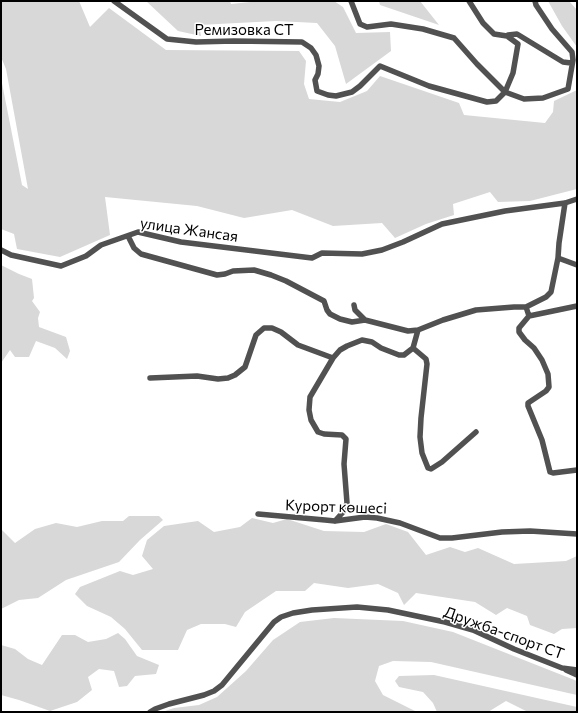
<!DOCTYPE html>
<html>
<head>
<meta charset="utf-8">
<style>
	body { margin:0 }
	#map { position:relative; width:578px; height:713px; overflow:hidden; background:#fff; font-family:Commissioner,sans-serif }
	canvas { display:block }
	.frame { position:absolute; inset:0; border:2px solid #000; pointer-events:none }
</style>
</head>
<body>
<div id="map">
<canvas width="578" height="713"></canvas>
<div class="frame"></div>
</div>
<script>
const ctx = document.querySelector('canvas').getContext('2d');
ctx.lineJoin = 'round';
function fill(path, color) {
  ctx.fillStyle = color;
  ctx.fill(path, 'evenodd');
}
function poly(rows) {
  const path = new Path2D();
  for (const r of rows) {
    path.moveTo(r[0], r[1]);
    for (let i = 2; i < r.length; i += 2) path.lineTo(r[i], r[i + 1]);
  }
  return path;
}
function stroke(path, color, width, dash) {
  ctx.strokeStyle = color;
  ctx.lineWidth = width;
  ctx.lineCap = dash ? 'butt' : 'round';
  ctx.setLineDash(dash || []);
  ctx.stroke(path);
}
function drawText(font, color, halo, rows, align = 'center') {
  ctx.font = font + ' Commissioner,sans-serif';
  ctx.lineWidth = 3;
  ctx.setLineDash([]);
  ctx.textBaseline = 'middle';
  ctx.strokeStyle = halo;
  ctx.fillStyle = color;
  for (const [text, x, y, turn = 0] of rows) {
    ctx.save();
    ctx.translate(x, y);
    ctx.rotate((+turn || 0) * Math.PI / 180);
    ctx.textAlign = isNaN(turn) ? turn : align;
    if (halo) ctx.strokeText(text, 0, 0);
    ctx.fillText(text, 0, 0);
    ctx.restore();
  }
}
fill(poly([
	[1,1,79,1,90,27,109,8,166,50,299,51,306,61,304,84,309,99,340,102,367,91,380,76,459,103,464,115,545,123,553,112,554,101,577,90,577,189,530,201,498,202,490,192,453,204,454,215,426,224,395,238,382,223,333,226,292,210,244,218,197,206,105,197,110,235,60,257,17,249,14,234,1,229,1,78,22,185,28,189,6,69,1,57],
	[146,1,230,1,231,4,260,1,334,1,343,7,356,33,390,32,391,51,346,84,335,46,317,23,276,21,199,25,201,36,178,31],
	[379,1,420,1,439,25,380,5],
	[548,1,569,1,577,10,577,47,562,26],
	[1,265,19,274,32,279,34,298,32,301,40,312,38,318,39,327,66,337,70,351,67,359,55,348,36,341,29,357,15,357,10,350,1,363],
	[129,516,159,516,163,520,140,540,119,562,66,580,38,598,19,600,1,609,1,529,15,543,35,529,56,523,77,527,102,521,123,521],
	[252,518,273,523,287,519,324,531,364,532,386,524,408,532,426,555,450,547,465,552,478,548,514,564,566,561,577,556,577,628,562,629,554,634,530,625,527,616,507,608,496,615,475,602,416,593,404,605,398,593,378,584,348,588,314,583,305,591,276,591,245,612,236,627,225,624,201,624,187,630,178,650,142,650,125,629,111,617,87,606,75,594,80,587,120,571,133,575,153,569,142,556,147,540,164,526,198,521,214,532,240,527],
	[334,618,403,621,453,632,577,681,577,695,431,662,393,661,379,666,375,681,383,695,417,712,162,712,174,708,199,705,217,697,246,671,273,640,300,622],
	[118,633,125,639,137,656,159,665,156,674,135,676,127,686,119,687,114,671,99,669,88,677,92,690,77,702,50,711,19,700,1,695,1,645,15,649,28,659,42,665,62,635,75,635,88,642,106,639],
	[434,675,577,707,577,712,528,712,506,701,488,712,437,712,433,703,423,692,399,687,395,681,399,676]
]), '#d8d8d8');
stroke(poly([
	[114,1,167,39,196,42,234,41,302,42,311,48,316,55,319,66,318,74,315,80,317,91,328,95,336,96,352,92,360,86,380,66,429,86,487,102,496,101,505,92,513,73,518,44,507,36,494,34,483,23,469,1],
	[351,1,360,24,367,27,391,24,423,29,454,38,477,64,505,92,524,99,543,98,568,89,573,60],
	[507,36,508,35,517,34,563,62,571,63,573,60,572,52,552,29,536,5,535,1],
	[128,236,134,248,141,254,217,275,225,274,233,271,254,270,271,275,286,281,324,301,327,310,330,314,340,319,352,322,365,320],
	[1,250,11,255,61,266,86,256,101,245,138,232,181,242,312,258,322,253,362,254,382,250,403,242,442,224,505,211,565,203,577,199],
	[558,258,577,265],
	[354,305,355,310,365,320,408,331,418,330,443,320,476,310,514,307,526,307,529,316,577,306],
	[526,307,546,297,551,292,558,258,559,243,565,203],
	[529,316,519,328,519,332,525,340,534,348,542,360,548,374,549,387,546,391,528,403,528,406,542,440,550,472,553,473,577,470],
	[413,348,426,359,427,364,421,418,420,437,422,453,428,468,431,469,442,462,476,432],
	[150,378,197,376,218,379,228,378,235,375,245,367,256,335,264,328,272,328,281,332,298,345,333,358],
	[258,514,325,520,335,521,365,517,377,518,400,523,440,538,452,538,502,532,530,531,577,534],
	[335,521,344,511,347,503,344,464,346,439,342,435,324,434,318,432,311,420,309,410,310,397,333,358,340,350,347,346,362,340,372,342,381,348,399,355,404,355,413,348,418,330],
	[566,670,577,675],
	[150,712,155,709,169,704,204,695,214,691,222,685,274,622,281,617,293,613,312,610,357,607,388,610,445,622,473,630,514,649,562,668,577,670]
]), '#515151', 5.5);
drawText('15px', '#000', '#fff', [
	["Ремизовка СТ",244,30],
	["улица Жансая",189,230,8],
	["Курорт көшесі",336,507,2],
	["Дружба-спорт СТ",504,633,20]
]);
</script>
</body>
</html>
